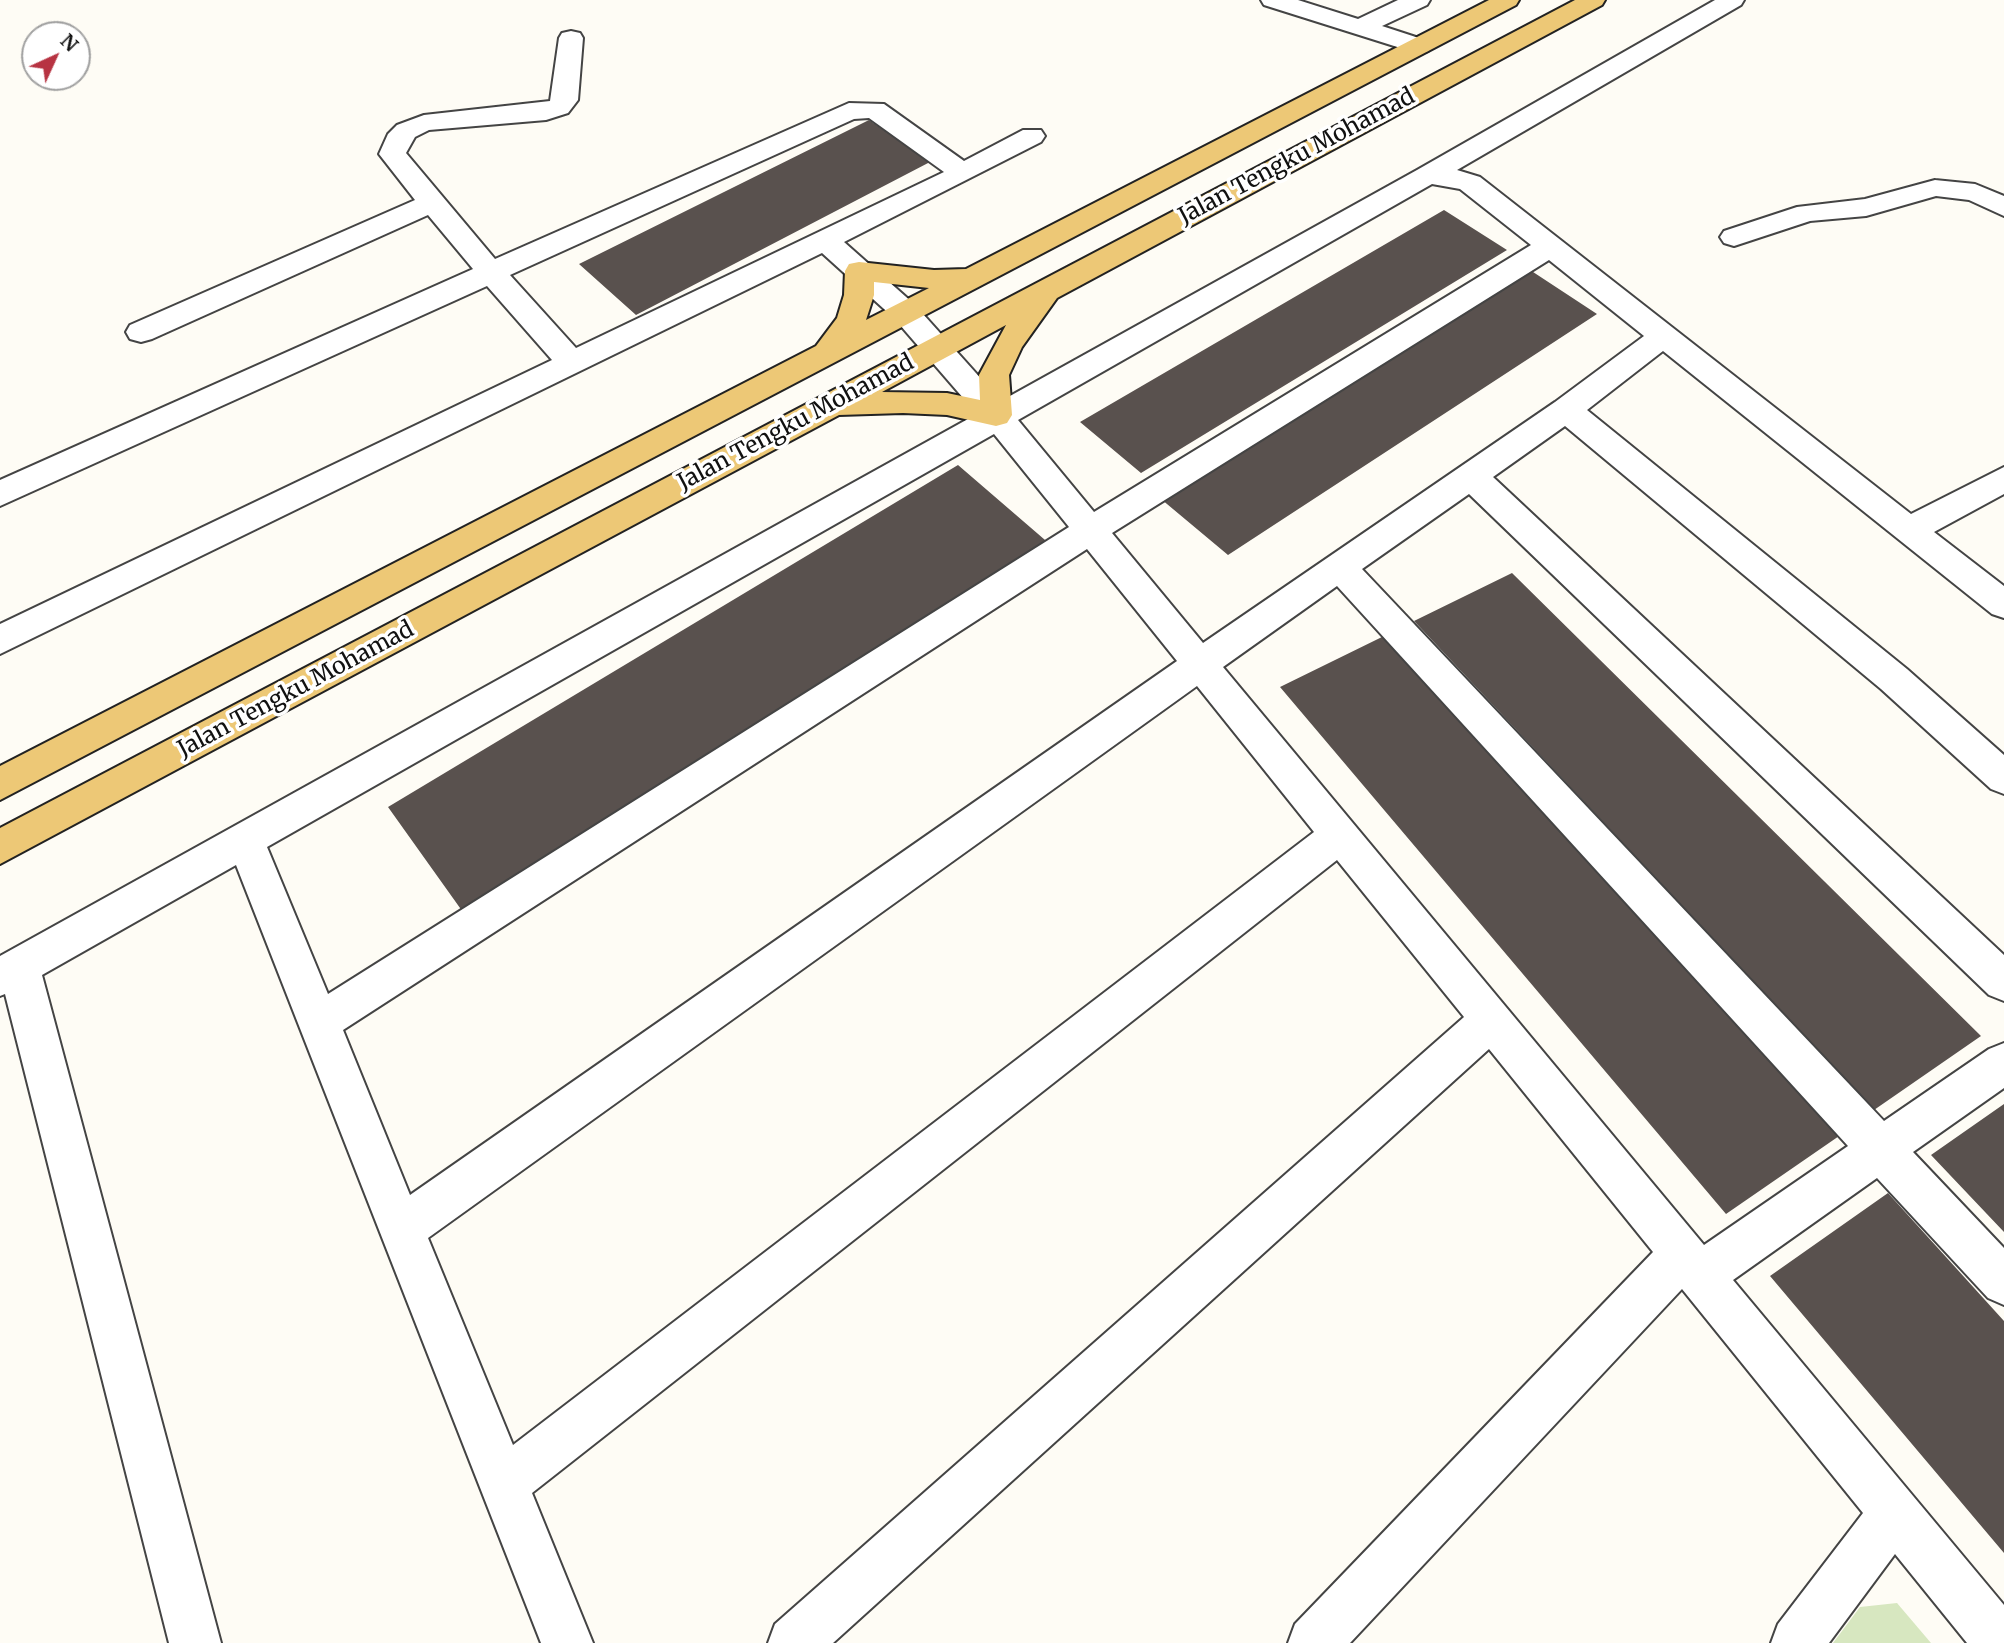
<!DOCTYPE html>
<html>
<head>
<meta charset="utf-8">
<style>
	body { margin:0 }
	#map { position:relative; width:2004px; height:1643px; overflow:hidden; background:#fefcf5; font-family:Merriweather,serif }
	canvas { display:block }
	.north { position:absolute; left:21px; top:21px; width:70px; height:70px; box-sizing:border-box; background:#fff; border:2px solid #a0a0a0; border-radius:50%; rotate:45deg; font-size:19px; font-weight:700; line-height:28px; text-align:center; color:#111 }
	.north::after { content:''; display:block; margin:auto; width:24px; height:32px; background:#b73342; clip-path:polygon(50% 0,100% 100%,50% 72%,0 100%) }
</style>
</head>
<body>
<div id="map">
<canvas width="2004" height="1643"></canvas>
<div class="north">N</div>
</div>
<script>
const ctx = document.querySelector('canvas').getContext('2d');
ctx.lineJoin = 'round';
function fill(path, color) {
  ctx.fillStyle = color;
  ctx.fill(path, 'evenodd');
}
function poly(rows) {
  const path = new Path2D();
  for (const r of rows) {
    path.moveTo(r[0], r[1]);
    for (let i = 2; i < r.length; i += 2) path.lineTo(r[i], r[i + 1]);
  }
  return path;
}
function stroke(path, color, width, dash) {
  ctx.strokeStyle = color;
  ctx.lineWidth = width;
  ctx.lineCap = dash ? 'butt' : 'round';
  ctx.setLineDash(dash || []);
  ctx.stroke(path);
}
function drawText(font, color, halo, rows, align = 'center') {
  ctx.font = font + ' Merriweather,serif';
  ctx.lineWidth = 7;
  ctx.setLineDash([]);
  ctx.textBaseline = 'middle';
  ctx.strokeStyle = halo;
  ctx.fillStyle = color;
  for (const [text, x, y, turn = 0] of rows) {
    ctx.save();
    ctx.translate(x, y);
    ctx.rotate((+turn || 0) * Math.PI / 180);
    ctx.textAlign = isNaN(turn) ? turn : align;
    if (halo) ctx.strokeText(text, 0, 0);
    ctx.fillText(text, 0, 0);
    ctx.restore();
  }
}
fill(poly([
	[1897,1603,1931,1643,1833,1643,1860,1607]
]), '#d7e7c0');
fill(poly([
	[869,120,930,162,636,315,579,264],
	[1444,210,1507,250,1141,473,1080,422],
	[1530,270,1597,314,1228,555,1161,499],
	[958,465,1052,546,470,922,388,807],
	[1512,573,1981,1036,1874,1110,1414,621],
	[1384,636,1842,1134,1726,1214,1280,687],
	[2004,1104,2004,1232,1931,1155],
	[1888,1193,2004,1321,2004,1553,1770,1276]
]), '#59514e');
const minor = poly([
	[1261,0,1298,0,1358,19,1398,0,1430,0,1427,5,1382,26,1428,41,1431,46,1428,51,1419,53,1410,51,1264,5,1261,0],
	[1715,0,1744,0,1741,5,1457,170,1480,177,1911,514,2004,467,2004,494,1934,532,2004,586,2004,618,1992,614,1663,351,1587,410,1907,669,2004,755,2004,794,1991,789,1881,689,1565,426,1493,477,2004,955,2004,1001,1989,995,1469,494,1362,569,1884,1121,1989,1049,2004,1043,2004,1088,1913,1152,2004,1248,2004,1305,1988,1298,1877,1178,1733,1280,2004,1605,2004,1643,1967,1643,1895,1554,1829,1643,1771,1643,1778,1624,1863,1513,1682,1289,1350,1643,1288,1643,1295,1624,1653,1252,1489,1049,833,1643,768,1643,775,1624,1464,1017,1337,860,532,1493,593,1643,541,1643,236,865,42,975,221,1643,169,1643,5,994,0,996,0,956,977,414,894,318,822,253,0,654,0,624,552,360,487,286,0,506,0,480,473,269,428,215,152,339,141,342,130,339,126,332,130,325,415,200,379,154,388,134,397,125,424,115,550,101,559,38,562,33,571,31,580,33,583,38,578,100,568,113,546,120,429,130,415,137,406,153,495,259,849,103,884,104,964,161,1023,130,1041,130,1045,136,1041,142,844,242,914,304,1001,401,1417,170,1715,0],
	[869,118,944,172,576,348,510,275,854,119,869,118],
	[1432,184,1460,189,1531,245,1094,512,1018,420,1432,184],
	[1549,260,1644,336,1555,402,1203,643,1112,533,1549,260],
	[994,434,1069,527,328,994,267,847,994,434],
	[1087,549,1177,661,410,1195,343,1030,1087,549],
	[1337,586,1848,1146,1704,1245,1223,667,1337,586],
	[1197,686,1314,832,513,1445,428,1238,1197,686],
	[1935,180,1975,184,2004,196,2004,216,1969,200,1936,196,1866,216,1810,221,1734,246,1724,243,1720,237,1724,231,1797,207,1865,199,1935,180]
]);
const major = poly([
	[1489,0,1519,0,1516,5,0,800,0,766,816,346,837,318,844,295,845,271,849,264,859,262,934,270,966,269,1489,0],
	[874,282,929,288,866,320,874,295,874,282],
	[1575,0,1605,0,1602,5,1057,298,1022,347,1009,375,1012,415,1007,423,996,426,947,415,903,413,839,415,0,864,0,828,1575,0],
	[1006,325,979,375,980,400,947,393,882,392,1006,325]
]);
stroke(minor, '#444', 4);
stroke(major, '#222', 4);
fill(minor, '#fff');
fill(major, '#edc876');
drawText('23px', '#111', '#fff', [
	["Jalan Tengku Mohamad",1297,157,-28],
	["Jalan Tengku Mohamad",796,423,-28],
	["Jalan Tengku Mohamad",296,690,-28]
]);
</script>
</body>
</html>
